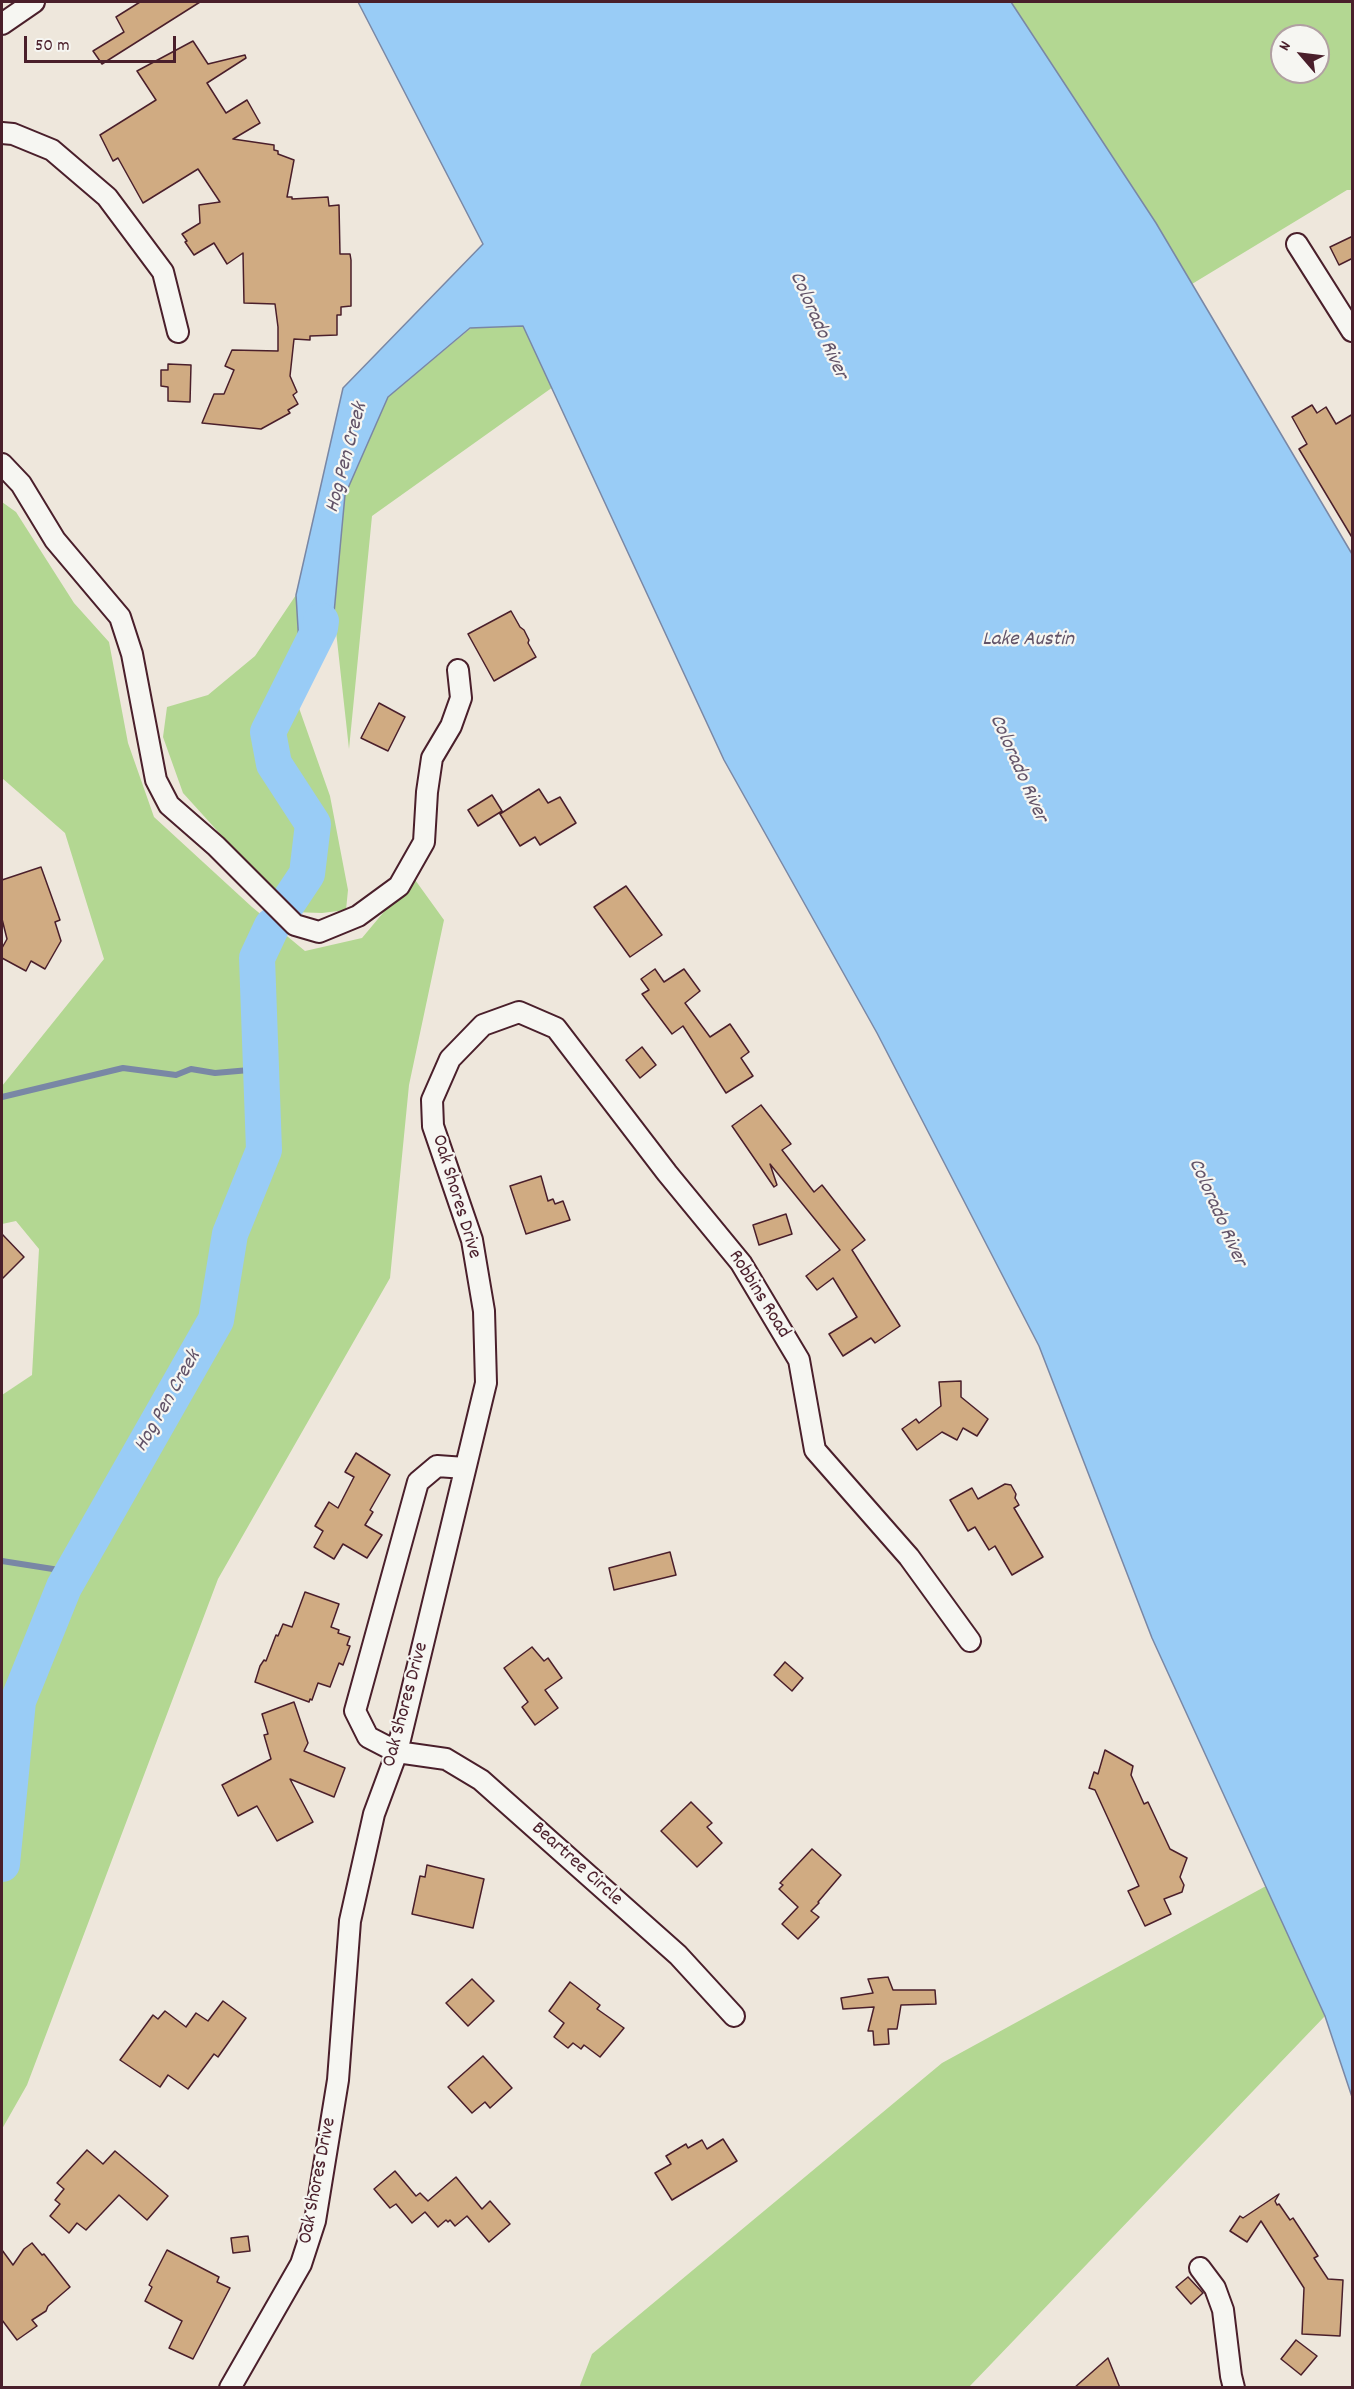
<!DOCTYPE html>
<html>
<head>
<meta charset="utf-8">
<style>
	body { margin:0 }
	#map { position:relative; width:1354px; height:2389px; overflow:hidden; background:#eee7dc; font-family:Dekko,sans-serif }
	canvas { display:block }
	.frame { position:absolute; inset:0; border:3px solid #4a1f2b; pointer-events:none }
	.north { position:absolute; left:1270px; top:24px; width:60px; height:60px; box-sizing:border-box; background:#f6f6f2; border:2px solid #b1a0a2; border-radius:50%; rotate:298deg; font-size:16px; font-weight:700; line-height:24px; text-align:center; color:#4a1f2b }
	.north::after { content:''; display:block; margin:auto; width:21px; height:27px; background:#4a1f2b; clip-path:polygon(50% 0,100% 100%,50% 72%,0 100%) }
	.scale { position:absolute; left:24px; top:36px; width:152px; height:27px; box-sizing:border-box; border:3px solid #4a1f2b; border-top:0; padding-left:8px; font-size:18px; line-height:21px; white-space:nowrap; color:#4a1f2b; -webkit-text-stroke:4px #f6f6f2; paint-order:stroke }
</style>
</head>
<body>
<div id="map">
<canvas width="1354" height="2389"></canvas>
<div class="frame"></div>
<div class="north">N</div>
<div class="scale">50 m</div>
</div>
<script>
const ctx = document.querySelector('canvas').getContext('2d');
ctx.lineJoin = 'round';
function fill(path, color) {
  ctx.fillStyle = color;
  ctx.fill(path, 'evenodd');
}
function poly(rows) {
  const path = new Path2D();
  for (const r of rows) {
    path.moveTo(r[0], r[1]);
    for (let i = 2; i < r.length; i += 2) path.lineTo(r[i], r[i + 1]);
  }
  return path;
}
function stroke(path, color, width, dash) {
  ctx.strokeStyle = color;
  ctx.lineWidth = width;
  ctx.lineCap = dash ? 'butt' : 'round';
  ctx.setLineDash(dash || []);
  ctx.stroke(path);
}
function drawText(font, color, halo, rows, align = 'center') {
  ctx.font = font + ' Dekko,sans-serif';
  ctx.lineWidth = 4.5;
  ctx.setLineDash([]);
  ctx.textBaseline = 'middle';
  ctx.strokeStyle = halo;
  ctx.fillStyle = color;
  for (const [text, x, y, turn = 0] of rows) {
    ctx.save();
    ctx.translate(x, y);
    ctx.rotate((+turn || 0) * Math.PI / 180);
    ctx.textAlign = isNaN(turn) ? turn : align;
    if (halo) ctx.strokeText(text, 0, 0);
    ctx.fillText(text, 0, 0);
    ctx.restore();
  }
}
fill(poly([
	[1011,2,1352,2,1352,190,1347,190,1192,284,1156,223],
	[1282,36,1318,36,1318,72,1282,72],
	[523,325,553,387,372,516,349,749,334,613,345,495,388,397,471,328],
	[2,502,16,512,74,603,109,642,128,743,154,817,252,907,305,951,362,938,413,877,444,920,409,1085,390,1278,218,1579,27,2085,2,2129,2,1395,32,1375,39,1249,16,1221,2,1224,2,1086,104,959,65,833,2,778],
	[296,595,301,677,299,708,330,796,348,890,346,910,322,913,291,912,183,793,163,737,167,707,208,695,255,656],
	[1266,1886,1325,2016,969,2387,579,2388,592,2354,942,2063]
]), '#b3d792');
const water = poly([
	[358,2,1011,2,1156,223,1352,554,1352,2097,1325,2016,1152,1638,1039,1346,877,1033,724,760,523,326,470,328,388,397,345,495,334,613,301,677,296,595,343,388,483,244,358,2]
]);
fill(water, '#99ccf6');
stroke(water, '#7987a5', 1.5);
stroke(poly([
	[2,1097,123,1068,176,1075,191,1069,215,1073,261,1069],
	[2,1561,72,1572]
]), '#7987a5', 6);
stroke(poly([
	[287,904,307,874,313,824,274,764,268,732,320,628,321,621],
	[2,1864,18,1701,64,1587,216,1320,230,1234,264,1150,257,958,272,926]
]), '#99ccf6', 36);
const building = poly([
	[140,2,200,2,102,64,93,51,124,32,116,17,140,2],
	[193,41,208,64,245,55,246,58,207,83,226,113,247,100,260,123,233,139,274,145,274,150,278,151,278,154,294,160,287,197,292,197,292,199,328,197,329,206,339,205,340,254,350,254,351,260,351,306,341,307,341,315,337,315,337,335,310,336,310,340,294,339,290,376,297,392,293,395,298,404,288,410,290,413,261,429,202,423,214,394,224,394,234,370,225,366,232,350,278,351,278,327,275,304,244,303,243,253,227,264,214,243,194,255,185,242,187,241,182,234,200,223,199,205,220,202,198,169,143,203,118,158,113,161,100,135,156,100,137,71,193,41],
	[1353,236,1353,258,1339,265,1330,247,1353,236],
	[168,364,191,365,190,402,168,401,168,387,161,386,161,370,168,370,168,364],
	[1312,405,1317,413,1326,407,1336,424,1353,414,1353,539,1299,449,1307,444,1292,417,1312,405],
	[511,611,520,627,524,630,529,640,528,643,536,657,494,681,468,634,511,611],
	[379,703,405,717,388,751,361,738,379,703],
	[539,789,548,803,560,797,576,823,540,845,535,837,520,846,500,814,539,789],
	[492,795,502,811,478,826,468,810,492,795],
	[41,867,60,920,55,922,61,941,45,969,31,961,26,971,2,958,2,948,7,939,2,919,2,880,41,867],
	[626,886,662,935,630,957,594,907,626,886],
	[655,969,664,982,684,969,700,991,685,1003,710,1037,730,1024,749,1052,741,1058,753,1076,726,1093,683,1026,672,1034,642,994,649,990,641,979,655,969],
	[642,1047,656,1065,640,1078,626,1060,642,1047],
	[761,1105,791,1144,782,1150,814,1192,822,1185,865,1240,852,1250,900,1326,875,1343,871,1338,843,1356,829,1334,857,1317,833,1278,817,1290,806,1276,840,1250,770,1164,777,1185,774,1187,732,1126,761,1105],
	[541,1176,548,1201,553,1199,555,1204,563,1201,570,1220,526,1234,510,1186,541,1176],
	[786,1214,792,1234,759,1245,753,1225,786,1214],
	[2,1234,24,1257,2,1279,2,1234],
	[961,1381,961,1397,988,1419,977,1436,963,1428,957,1440,942,1432,917,1450,902,1429,916,1419,919,1423,941,1406,939,1382,961,1381],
	[356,1453,390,1475,370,1510,373,1512,365,1525,382,1535,367,1558,343,1544,334,1559,314,1547,323,1531,315,1526,329,1502,338,1508,354,1477,345,1472,356,1453],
	[1005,1484,1011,1485,1016,1494,1015,1498,1019,1505,1014,1508,1043,1557,1012,1575,995,1546,989,1550,975,1527,968,1531,950,1500,972,1488,978,1499,1005,1484],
	[670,1552,676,1575,614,1590,609,1568,670,1552],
	[305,1592,339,1604,331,1627,339,1630,338,1633,350,1637,347,1645,350,1646,343,1665,339,1663,330,1687,318,1683,312,1700,310,1699,309,1702,255,1682,260,1666,264,1660,266,1661,276,1635,278,1636,283,1624,292,1627,305,1592],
	[532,1647,544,1661,548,1658,562,1678,545,1690,558,1708,535,1725,522,1707,528,1702,504,1668,532,1647],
	[785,1662,803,1678,792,1691,774,1675,785,1662],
	[294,1702,308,1743,304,1751,345,1768,334,1797,290,1779,313,1822,277,1841,257,1806,238,1816,222,1785,271,1759,264,1735,268,1734,262,1714,294,1702],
	[1105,1750,1133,1766,1131,1775,1144,1804,1148,1802,1170,1849,1187,1858,1180,1877,1184,1885,1182,1892,1164,1899,1171,1914,1145,1926,1128,1891,1139,1886,1095,1790,1089,1788,1094,1772,1098,1774,1105,1750],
	[691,1802,712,1823,707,1827,722,1843,697,1867,661,1831,691,1802],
	[812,1849,841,1875,818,1902,819,1903,811,1911,819,1917,798,1939,782,1924,798,1907,779,1889,783,1885,780,1883,812,1849],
	[427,1865,484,1879,473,1928,412,1914,420,1876,425,1877,427,1865],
	[888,1977,893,1990,935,1990,936,2004,901,2005,897,2029,888,2029,889,2044,874,2045,873,2031,868,2031,874,2007,843,2009,841,1998,873,1993,868,1979,888,1977],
	[472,1979,494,2001,468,2026,446,2003,472,1979],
	[570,1982,600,2005,597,2009,624,2028,600,2057,584,2045,581,2049,573,2043,568,2048,554,2037,564,2023,549,2011,570,1982],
	[223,2001,246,2018,218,2057,214,2054,188,2089,168,2075,160,2087,120,2060,153,2015,158,2019,165,2011,186,2027,196,2013,208,2021,223,2001],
	[483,2056,512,2088,490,2108,485,2102,472,2113,448,2087,483,2056],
	[723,2139,737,2161,672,2200,655,2173,671,2164,666,2156,686,2144,688,2148,702,2140,707,2149,723,2139],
	[87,2150,103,2164,115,2151,168,2196,147,2220,119,2195,86,2230,77,2223,69,2233,50,2216,60,2204,55,2200,64,2189,57,2183,87,2150],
	[395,2171,416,2196,420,2193,428,2201,456,2177,482,2209,490,2201,510,2224,489,2242,467,2216,455,2226,450,2220,448,2222,446,2220,438,2227,425,2212,412,2223,396,2204,390,2208,374,2189,395,2171],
	[1279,2194,1275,2201,1277,2205,1279,2204,1290,2220,1293,2218,1318,2256,1314,2258,1328,2279,1343,2280,1340,2336,1302,2334,1304,2288,1261,2221,1247,2242,1230,2231,1240,2216,1243,2218,1279,2194],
	[248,2236,250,2251,233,2253,231,2238,248,2236],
	[32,2243,42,2255,44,2254,70,2287,48,2306,46,2311,32,2320,37,2326,17,2340,2,2320,2,2250,13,2265,24,2249,32,2243],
	[167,2250,219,2277,217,2282,230,2288,193,2359,169,2348,182,2321,145,2301,152,2287,149,2285,167,2250],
	[1188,2277,1203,2293,1191,2304,1176,2287,1188,2277],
	[1296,2340,1317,2356,1301,2375,1281,2359,1296,2340],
	[1108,2358,1120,2388,1074,2388,1108,2358]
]);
fill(building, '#d0ab82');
stroke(building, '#4a1f2b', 1.5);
const minor = poly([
	[2,24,34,2],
	[2,133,13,134,52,150,107,197,163,272,178,332],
	[1297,244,1352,331],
	[2,464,21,484,55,540,120,617,132,654,156,780,169,805,216,846,295,925,319,932,358,916,399,886,424,842,427,792,432,758,451,726,461,698,458,670],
	[465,1468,437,1466,418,1482,355,1711,368,1737,397,1752,446,1759,481,1780,678,1955,734,2016],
	[1200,2268,1215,2288,1223,2310,1231,2376,1234,2388],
	[230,2388,301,2264,315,2221,338,2080,350,1921,374,1814,397,1752,486,1383,484,1311,472,1240,433,1126,432,1100,450,1059,483,1025,519,1012,556,1028,667,1173,741,1263,799,1360,815,1450,909,1557,970,1641]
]);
stroke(minor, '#4a1f2b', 24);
stroke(minor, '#f6f6f2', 20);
drawText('20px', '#4a1f2b', '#f6f6f2', [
	["Oak Shores Drive",455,1197,73],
	["Robbins Road",758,1295,58],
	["Oak Shores Drive",407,1705,-75],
	["Beartree Circle",576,1865,42],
	["Oak Shores Drive",319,2181,-79]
]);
drawText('italic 21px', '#625368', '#f6f6f2', [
	["Colorado River",817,326,66],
	["Hog Pen Creek",348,458,-75],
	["Lake Austin",1028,641],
	["Colorado River",1017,769,66],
	["Colorado River",1216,1213,66],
	["Hog Pen Creek",169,1402,-60]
]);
</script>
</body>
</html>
